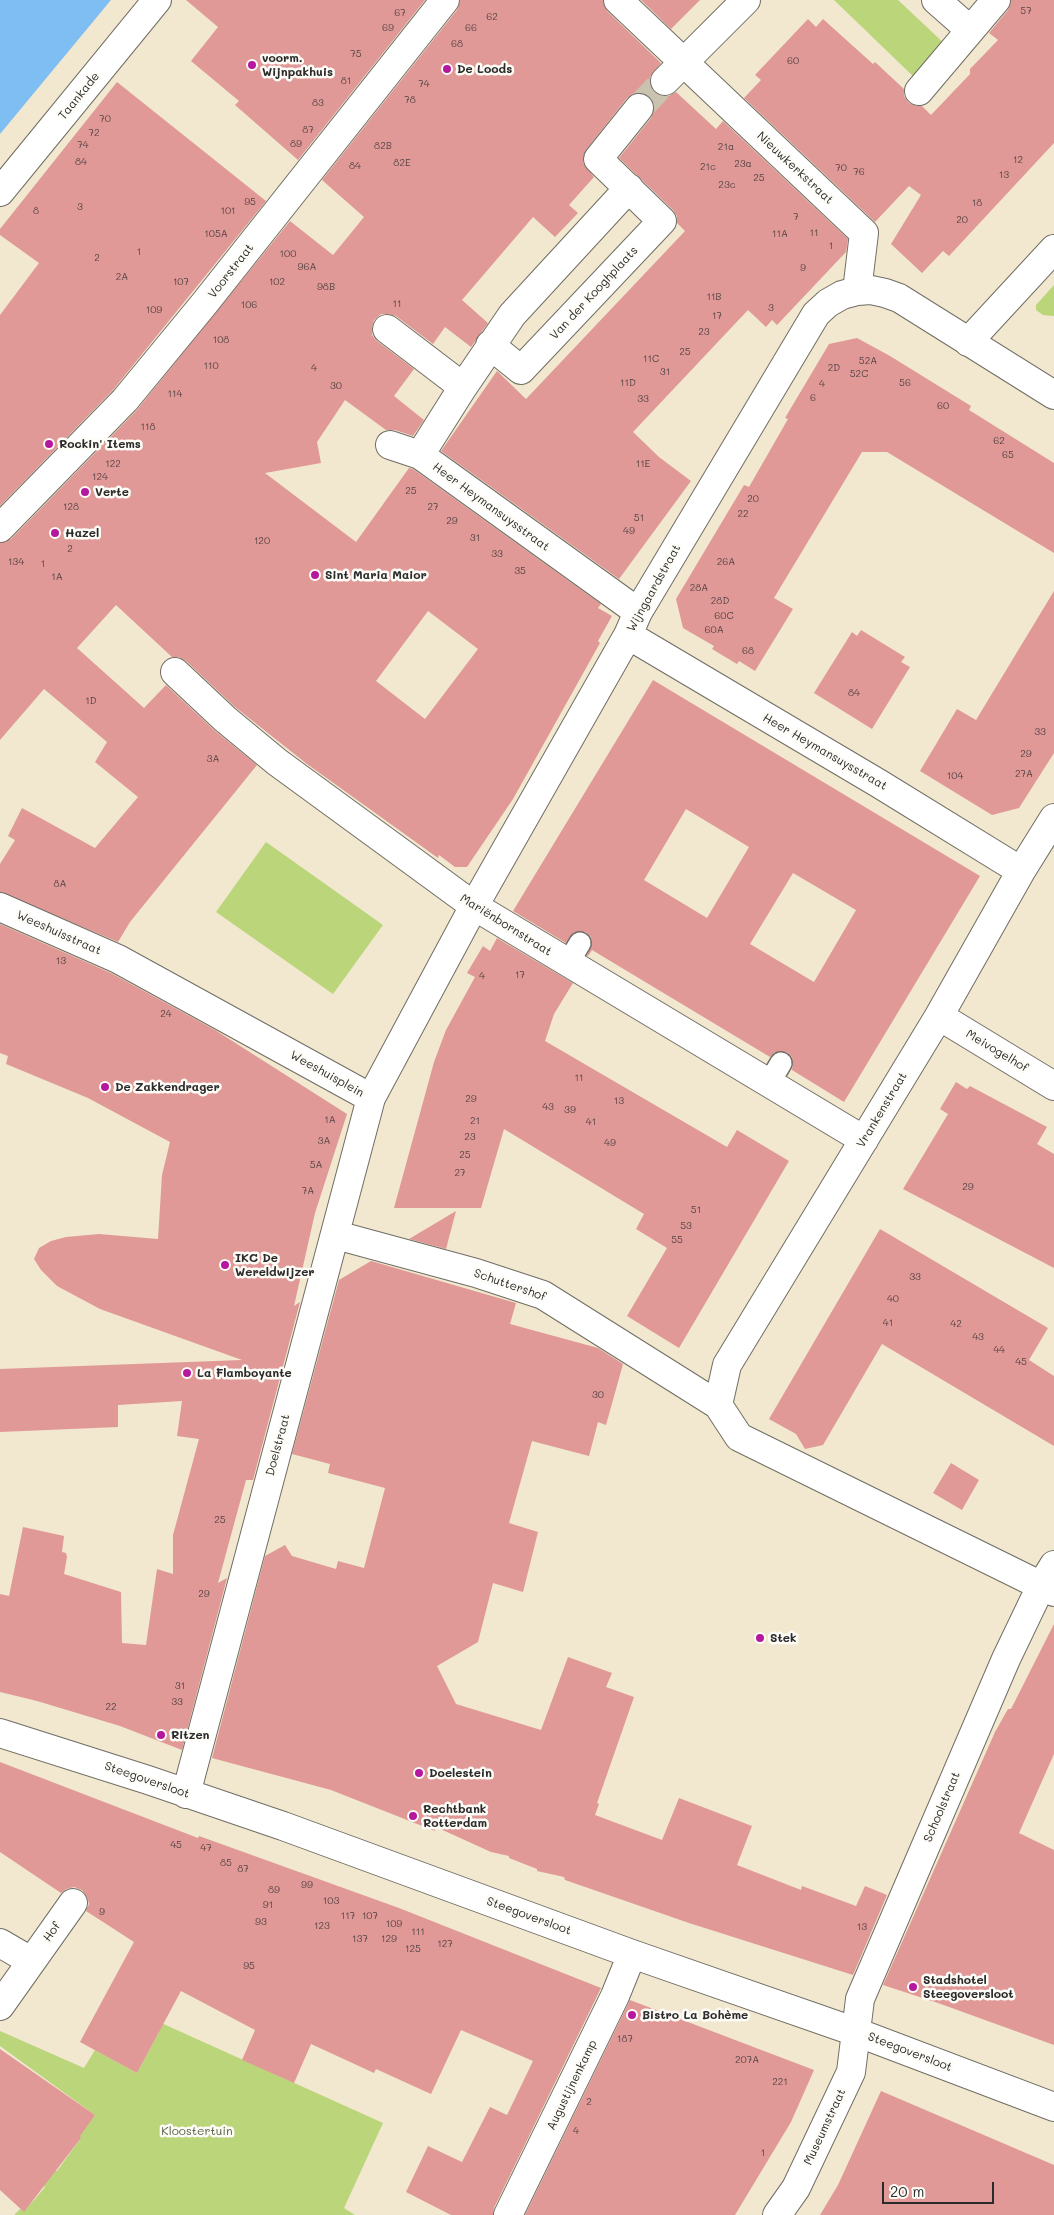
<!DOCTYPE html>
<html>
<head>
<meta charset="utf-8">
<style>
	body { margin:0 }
	#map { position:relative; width:1054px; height:2215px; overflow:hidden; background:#f1e8cf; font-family:Mali,sans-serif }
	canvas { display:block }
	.scale { position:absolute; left:882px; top:2182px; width:112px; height:22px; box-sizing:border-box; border:2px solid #2b2b2b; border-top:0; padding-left:6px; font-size:15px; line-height:18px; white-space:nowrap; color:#2b2b2b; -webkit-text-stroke:4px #fdfcf7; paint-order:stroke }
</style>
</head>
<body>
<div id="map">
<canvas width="1054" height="2215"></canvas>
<div class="scale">20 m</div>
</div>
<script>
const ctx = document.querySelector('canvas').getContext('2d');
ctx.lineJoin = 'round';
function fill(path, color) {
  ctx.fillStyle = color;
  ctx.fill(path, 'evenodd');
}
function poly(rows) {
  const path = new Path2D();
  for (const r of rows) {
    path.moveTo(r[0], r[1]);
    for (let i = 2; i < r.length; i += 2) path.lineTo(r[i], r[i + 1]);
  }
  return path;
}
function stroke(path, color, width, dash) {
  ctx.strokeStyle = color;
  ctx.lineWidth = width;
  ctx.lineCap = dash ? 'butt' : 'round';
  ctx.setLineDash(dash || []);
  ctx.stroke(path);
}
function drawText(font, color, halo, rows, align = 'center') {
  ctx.font = font + ' Mali,sans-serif';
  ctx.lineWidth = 5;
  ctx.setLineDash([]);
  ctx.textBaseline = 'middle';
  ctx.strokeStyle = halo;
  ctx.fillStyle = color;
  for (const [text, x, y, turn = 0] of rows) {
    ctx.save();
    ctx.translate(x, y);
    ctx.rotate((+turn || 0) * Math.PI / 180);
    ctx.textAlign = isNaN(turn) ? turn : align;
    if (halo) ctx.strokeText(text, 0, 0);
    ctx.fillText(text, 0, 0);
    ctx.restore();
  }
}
fill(poly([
	[834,0,898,0,948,47,916,79],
	[1054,285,1054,316,1043,315,1036,310,1036,305],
	[266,842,383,925,333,994,216,912],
	[159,2022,383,2123,344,2208,355,2215,14,2215,20,2209,24,2211,35,2199,45,2187,43,2185,55,2170,57,2171,81,2138,78,2135,95,2115,0,2046,0,2031,84,2068,95,2050,137,2073,159,2032]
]), '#bad57a');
fill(poly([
	[0,0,111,0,0,134]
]), '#7ebef3');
fill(poly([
	[186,0,425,0,298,160,235,105,239,101,191,61,218,27],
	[460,0,603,0,607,11,661,63,650,77,650,85,654,92,660,96,669,96,676,92,716,129,723,121,848,239,846,252,777,325,772,320,766,327,748,310,633,432,659,457,691,481,619,579,441,451,497,371,526,399,685,231,677,223,677,216,673,210,619,158,651,118,654,111,653,102,648,96,642,93,634,93,627,98,586,150,583,156,583,163,594,177,569,205,578,213,555,237,533,217,462,300,488,323,471,347,445,327,433,344,396,316,389,314,381,314,374,320,372,327,372,335,377,341,414,369,394,396,424,420,413,436,395,430,386,430,345,400,317,442,321,463,265,473,356,542,409,468,413,469,601,604,598,608,612,616,598,641,600,643,513,799,467,867,455,867,439,855,438,858,307,764,235,707,186,661,179,657,172,657,116,605,77,648,144,708,166,685,214,730,257,765,130,922,118,942,0,892,0,864,15,840,8,836,22,808,95,848,138,797,95,762,107,742,44,689,0,740,0,543,11,539,136,411,290,221,333,255,364,217,322,180,457,10],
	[428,611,478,649,425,719,376,681],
	[641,0,700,0,671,29],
	[1011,0,1054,0,1054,143,949,256,943,251,922,273,891,244,921,195,909,186,875,222,744,98,761,80,755,75,808,19,816,27,823,19,873,64,875,62,904,89,904,96,909,103,916,106,922,106,931,115,970,74,970,69,998,40,989,33,1008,10],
	[117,82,266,201,113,390,0,506,0,315,39,263,0,235,0,229],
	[857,338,890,356,971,406,969,410,1054,463,1054,553,887,452,862,452,774,598,793,609,755,671,739,661,737,664,712,649,714,646,683,628,676,599,744,485,749,487,788,419,785,418,829,344],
	[1054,591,1054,753,1019,808,992,815,920,771,957,709,976,720],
	[861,630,905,657,901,662,910,667,872,729,814,693,852,632,857,636],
	[653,680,980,876,844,1102,792,1070,793,1064,792,1057,787,1052,775,1052,770,1057,592,950,588,956,587,956,592,943,591,937,586,932,574,932,566,943,513,911],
	[686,809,749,847,707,918,644,880],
	[793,873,856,910,814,982,750,944],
	[0,924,111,973,215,1030,347,1114,315,1213,294,1306,300,1302,253,1480,246,1480,218,1583,227,1578,182,1750,120,1726,37,1701,0,1692,0,1594,9,1596,23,1527,64,1536,62,1552,66,1553,67,1557,64,1574,121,1592,122,1643,146,1645,157,1569,173,1574,173,1535,199,1439,177,1436,182,1401,118,1405,118,1427,0,1432,0,1369,242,1360,100,1309,57,1286,41,1270,34,1259,39,1248,51,1241,66,1237,99,1234,158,1239,162,1175,170,1142,88,1098,6,1064,8,1056,0,1053],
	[497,938,573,983,554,1014,545,1041,727,1147,737,1130,789,1161,679,1348,627,1316,667,1248,636,1229,644,1214,504,1129,481,1208,394,1208,434,1062,446,1030,475,977,467,973,483,946,490,951],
	[956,1082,967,1089,970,1086,1047,1127,1037,1144,1054,1154,1054,1268,903,1189,948,1114,940,1109],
	[456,1211,446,1249,409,1239],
	[880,1229,1048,1328,1029,1360,1054,1376,1054,1446,882,1344,823,1445,805,1449,796,1434,769,1419],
	[371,1261,516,1303,510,1324,598,1348,623,1364,606,1425,598,1422,589,1456,532,1441,509,1523,538,1532,523,1592,493,1583,478,1642,437,1666,456,1704,541,1730,568,1657,612,1673,606,1687,634,1697,597,1803,599,1804,595,1815,662,1840,679,1798,752,1826,737,1865,801,1890,802,1886,856,1906,865,1886,887,1895,853,1975,689,1923,565,1880,564,1877,537,1871,537,1869,509,1858,509,1856,491,1852,436,1827,435,1831,331,1790,212,1758,265,1556,285,1545,292,1556,336,1569,338,1561,364,1568,385,1488,328,1473,330,1464,292,1454,339,1280],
	[951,1463,979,1480,962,1510,933,1493],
	[1054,1624,1054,1754,1019,1833,1054,1850,1054,2045,938,2003,883,1985,995,1732,1008,1709,1011,1709],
	[0,1762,198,1838,199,1836,399,1908,601,1988,494,2208,493,2215,451,2215,406,2192,428,2146,462,2162,490,2107,507,2115,533,2061,461,2030,431,2094,376,2069,374,2073,311,2044,294,2083,242,2060,255,2030,181,1991,137,2073,80,2042,134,1942,86,1911,89,1904,87,1897,82,1890,74,1887,66,1889,61,1893,0,1852],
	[630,2000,814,2070,791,2122,735,2215,525,2215],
	[0,2049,95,2115,80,2136,81,2138,24,2212,0,2190],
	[881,2091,1054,2165,1054,2215,820,2215,838,2185]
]), '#e09997');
stroke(poly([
	[639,108,665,81]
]), '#c9c2ae', 28, [28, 14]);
const lane = poly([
	[568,963,580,943],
	[769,1083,781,1063]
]);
const street = poly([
	[618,0,864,233,857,291],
	[936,0,970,30],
	[665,81,746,0],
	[919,91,996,0],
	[0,192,157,0],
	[387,329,463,387,420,455],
	[968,342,1054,249],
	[490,345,521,370,662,221,598,159,639,108],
	[463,387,512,315,629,188],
	[390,445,420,455,638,612],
	[0,528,125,400,204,304,445,0],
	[628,635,878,783,1021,871],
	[175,672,225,719,277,762,474,906,864,1140],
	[0,907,118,959,371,1098],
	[939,1016,1054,1086],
	[336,1235,476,1273,543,1295,718,1405,739,1437,1054,1592],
	[718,1405,727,1365,939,1016,1021,871,1054,818],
	[0,1733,148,1780,283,1826,632,1954,856,2032,1054,2107],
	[186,1794,371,1098,474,906,628,635,638,612,816,314,828,303,842,295,857,291,871,290,885,293,899,298,1054,395],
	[0,1943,31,1961],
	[0,2006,73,1903],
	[508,2215,615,1996,632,1954],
	[777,2215,796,2188,851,2072,860,1999,1006,1659,1041,1586,1054,1565]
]);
stroke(lane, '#706d64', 24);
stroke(street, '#706d64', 30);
stroke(lane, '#fff', 21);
stroke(street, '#fff', 28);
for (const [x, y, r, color] of [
	[252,65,5,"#b5179e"],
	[447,69,5,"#b5179e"],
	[49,444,5,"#b5179e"],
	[85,492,5,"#b5179e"],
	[55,533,5,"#b5179e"],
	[315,575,5,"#b5179e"],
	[105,1087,5,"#b5179e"],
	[225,1265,5,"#b5179e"],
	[187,1373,5,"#b5179e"],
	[760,1638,5,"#b5179e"],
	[161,1735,5,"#b5179e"],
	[419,1773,5,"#b5179e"],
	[413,1816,5,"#b5179e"],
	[913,1987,5,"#b5179e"],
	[632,2015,5,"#b5179e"]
]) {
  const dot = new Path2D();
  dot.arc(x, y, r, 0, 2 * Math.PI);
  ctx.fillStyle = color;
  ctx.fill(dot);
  stroke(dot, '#fdfcf7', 2);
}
drawText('10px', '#584646', null, [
	["57",1026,11],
	["67",400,13],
	["62",492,17],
	["69",388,28],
	["66",471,28],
	["68",457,44],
	["75",356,54],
	["60",793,61],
	["81",346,81],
	["74",424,84],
	["78",410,100],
	["83",318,103],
	["70",105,119],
	["87",308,130],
	["72",94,133],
	["89",296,144],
	["74",83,145],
	["82B",383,146],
	["21a",726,147],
	["12",1018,160],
	["84",81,162],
	["82E",402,163],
	["23a",743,164],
	["84",355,166],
	["21c",708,167],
	["70",841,168],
	["76",859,172],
	["13",1004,175],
	["25",759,178],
	["23c",727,185],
	["95",250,202],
	["18",977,203],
	["3",80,207],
	["8",36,211],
	["101",228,211],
	["7",796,217],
	["20",962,220],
	["11",814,233],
	["105A",216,234],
	["11A",780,234],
	["1",831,246],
	["1",139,252],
	["100",288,254],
	["2",97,258],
	["96A",307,267],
	["9",803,268],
	["2A",122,277],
	["107",181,282],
	["102",277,282],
	["98B",326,287],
	["11B",714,297],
	["11",397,304],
	["106",249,305],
	["3",771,308],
	["109",154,310],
	["17",717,316],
	["23",704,332],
	["108",221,340],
	["25",685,352],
	["11C",651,359],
	["52A",868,361],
	["110",211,366],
	["4",314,368],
	["2D",834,368],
	["31",665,372],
	["52C",859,374],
	["11D",628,383],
	["56",905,383],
	["4",822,384],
	["30",336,386],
	["114",175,394],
	["6",813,398],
	["33",643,399],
	["60",943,406],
	["118",148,427],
	["62",999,441],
	["65",1008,455],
	["122",113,464],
	["11E",643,464],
	["124",100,477],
	["25",411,491],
	["20",753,499],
	["128",71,507],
	["27",433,507],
	["22",743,514],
	["51",639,518],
	["29",452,521],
	["49",629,531],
	["31",475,538],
	["120",262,541],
	["2",70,549],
	["33",497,554],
	["134",16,562],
	["26A",726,562],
	["1",43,564],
	["35",520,571],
	["1A",57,577],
	["28A",699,588],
	["28D",720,601],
	["60C",724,616],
	["60A",714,630],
	["68",748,651],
	["84",854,693],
	["1D",91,701],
	["33",1040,732],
	["29",1026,754],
	["3A",213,759],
	["27A",1024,774],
	["104",955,776],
	["8A",60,884],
	["13",61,961],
	["17",520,975],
	["4",482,976],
	["24",166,1014],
	["11",579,1078],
	["29",471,1099],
	["13",619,1101],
	["43",548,1107],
	["39",570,1110],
	["1A",330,1120],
	["21",475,1121],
	["41",591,1122],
	["23",470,1137],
	["3A",324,1141],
	["49",610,1143],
	["25",465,1155],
	["5A",316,1165],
	["27",460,1173],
	["29",968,1187],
	["7A",308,1191],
	["51",696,1210],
	["53",686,1226],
	["55",677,1240],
	["33",915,1277],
	["40",893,1299],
	["41",888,1323],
	["42",956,1324],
	["43",978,1337],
	["44",999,1350],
	["45",1021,1362],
	["30",598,1395],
	["25",220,1520],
	["29",204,1594],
	["31",180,1686],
	["33",177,1702],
	["22",111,1707],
	["45",176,1845],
	["47",206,1848],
	["85",226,1863],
	["87",243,1869],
	["99",307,1885],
	["89",274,1890],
	["103",331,1901],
	["91",268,1905],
	["9",102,1912],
	["117",348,1916],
	["107",370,1916],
	["93",261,1922],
	["109",394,1924],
	["123",322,1926],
	["13",862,1927],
	["111",418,1932],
	["137",360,1939],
	["129",389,1939],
	["127",445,1944],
	["125",413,1949],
	["95",249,1966],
	["187",625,2039],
	["207A",747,2060],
	["221",780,2082],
	["2",589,2102],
	["4",576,2131],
	["1",763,2153]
]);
drawText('bold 12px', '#2b2b2b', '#fdfcf7', [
	["voorm.",262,58],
	["Wijnpakhuis",262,72],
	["De Loods",457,69],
	["Rockin' Items",59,444],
	["Verte",95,492],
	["Hazel",65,533],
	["Sint Maria Maior",325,575],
	["De Zakkendrager",115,1087],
	["IKC De",235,1258],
	["Wereldwijzer",235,1272],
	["La Flamboyante",197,1373],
	["Stek",770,1638],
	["Ritzen",171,1735],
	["Doelestein",429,1773],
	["Rechtbank",423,1809],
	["Rotterdam",423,1823],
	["Stadshotel",923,1980],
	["Steegoversloot",923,1994],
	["Bistro La Bohème",642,2015]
], 'left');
drawText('12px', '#2b2b2b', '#fdfcf7', [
	["Taankade",79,96,-51],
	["Nieuwkerkstraat",795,168,43],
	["Voorstraat",231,271,-52],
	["Van der Kooghplaats",594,293,-47],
	["Heer Heymansuysstraat",491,507,36],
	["Wijngaardstraat",654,588,-61],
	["Heer Heymansuysstraat",825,752,30],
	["Mariënbornstraat",506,925,32],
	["Weeshuisstraat",59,933,24],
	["Meivogelhof",997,1051,31],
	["Weeshuisplein",327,1074,29],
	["Vrankenstraat",882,1110,-59],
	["Schuttershof",510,1285,19],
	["Doelstraat",278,1445,-75],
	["Steegoversloot",147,1780,19],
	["Schoolstraat",942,1807,-67],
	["Steegoversloot",529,1916,20],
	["Hof",52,1932,-55],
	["Steegoversloot",910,2052,21],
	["Augustijnenkamp",572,2085,-64],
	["Museumstraat",825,2127,-65]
]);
drawText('12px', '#565e43', '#fdfcf7', [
	["Kloostertuin",197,2131]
]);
</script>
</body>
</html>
